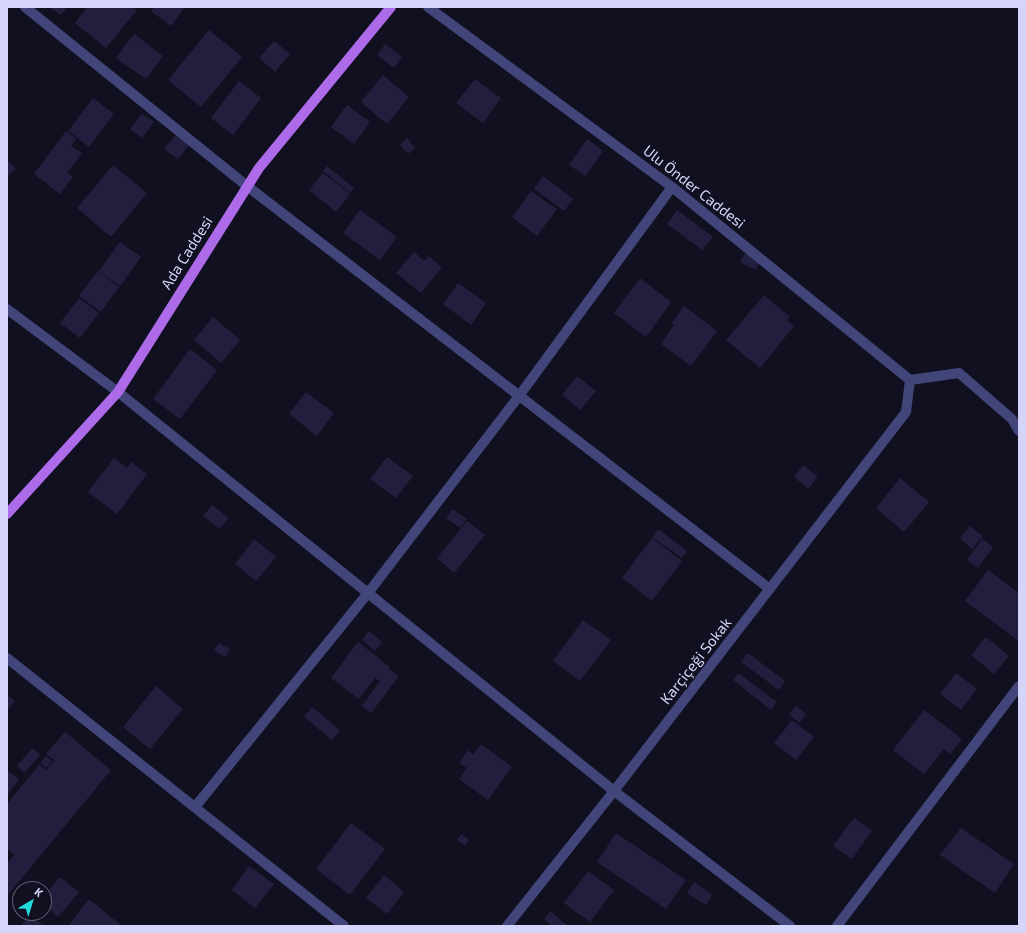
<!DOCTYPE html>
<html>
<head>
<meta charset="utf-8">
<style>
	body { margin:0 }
	#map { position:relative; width:1026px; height:933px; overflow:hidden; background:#111020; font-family:"Exo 2",sans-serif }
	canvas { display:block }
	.frame { position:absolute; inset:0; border:8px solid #d5d5f9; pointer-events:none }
	.north { position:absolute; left:12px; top:881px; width:40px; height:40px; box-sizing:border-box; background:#111020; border:1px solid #5f5f77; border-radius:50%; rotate:38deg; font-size:11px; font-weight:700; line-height:16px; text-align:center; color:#d5d5f9 }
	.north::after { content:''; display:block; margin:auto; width:14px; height:18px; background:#1fdbda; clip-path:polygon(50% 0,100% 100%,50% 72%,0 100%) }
</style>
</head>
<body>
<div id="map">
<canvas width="1026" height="933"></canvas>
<div class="frame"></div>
<div class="north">K</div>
</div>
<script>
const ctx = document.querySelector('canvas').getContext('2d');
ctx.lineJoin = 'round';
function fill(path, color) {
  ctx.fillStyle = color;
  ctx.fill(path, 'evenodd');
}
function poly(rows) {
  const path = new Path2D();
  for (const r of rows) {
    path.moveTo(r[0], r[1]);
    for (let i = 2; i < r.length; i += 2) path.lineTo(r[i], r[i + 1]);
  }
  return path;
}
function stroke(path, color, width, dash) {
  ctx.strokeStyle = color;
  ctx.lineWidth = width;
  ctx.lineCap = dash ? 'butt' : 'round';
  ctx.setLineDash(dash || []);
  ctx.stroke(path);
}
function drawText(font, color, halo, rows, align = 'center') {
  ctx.font = font + ' "Exo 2",sans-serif';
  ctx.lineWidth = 3;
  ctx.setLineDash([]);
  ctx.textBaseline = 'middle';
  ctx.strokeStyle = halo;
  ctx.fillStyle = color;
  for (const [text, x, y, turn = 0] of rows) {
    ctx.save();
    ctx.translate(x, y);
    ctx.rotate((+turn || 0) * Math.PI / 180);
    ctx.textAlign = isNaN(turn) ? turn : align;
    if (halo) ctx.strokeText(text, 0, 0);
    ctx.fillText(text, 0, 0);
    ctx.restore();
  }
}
fill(poly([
	[49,7,67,7,61,15],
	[87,7,132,7,137,10,106,48,75,23],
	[154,7,185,7,171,26,151,11],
	[209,30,242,57,201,107,168,80],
	[134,34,163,56,146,79,116,58],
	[274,41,290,54,275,72,259,58],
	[385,44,402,57,394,68,377,55],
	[383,75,409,97,387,124,361,102],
	[475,79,501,98,483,123,456,103],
	[239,81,261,98,233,135,211,118],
	[93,98,114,114,89,147,68,131],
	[347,105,370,122,354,144,331,127],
	[142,114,154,122,142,138,130,129],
	[66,131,76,139,71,146,82,153,67,173,73,177,60,194,34,174],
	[177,133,190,144,178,159,164,149],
	[407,138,415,148,408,154,400,145],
	[587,139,603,151,585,176,569,165],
	[7,161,16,168,8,176,7,175],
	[113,165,147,193,111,237,77,208],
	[327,166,354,188,350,193,323,171],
	[323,173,350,194,336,212,309,190],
	[543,176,573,199,564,211,534,189],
	[531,191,557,209,537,236,512,217],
	[360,210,397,237,380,260,343,233],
	[677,210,713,237,702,250,667,224],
	[120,242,141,257,120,286,99,271],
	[414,252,424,261,429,256,442,267,421,293,396,273],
	[745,253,760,261,756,270,740,262],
	[98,271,119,287,101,312,79,296],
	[640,278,671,302,646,337,614,313],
	[458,283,486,303,471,325,443,304],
	[764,295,790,317,787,320,794,326,760,368,726,340],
	[79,298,99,313,80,338,60,323],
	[684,306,717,331,691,366,661,344,674,325,671,324],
	[213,317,240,340,221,363,194,340],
	[190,349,217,370,180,419,153,399],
	[577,376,596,391,580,410,562,395],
	[306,392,334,413,317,436,289,414],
	[387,457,413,476,396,498,370,479],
	[114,458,127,468,131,462,147,474,117,514,88,492],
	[803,465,818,477,808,489,794,477],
	[900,478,929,502,904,532,876,508],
	[212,505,229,518,220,529,203,516],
	[452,509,467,519,460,528,446,518],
	[467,521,485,535,454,573,437,558],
	[970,526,983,536,972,549,960,538],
	[658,529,687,551,682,558,652,537],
	[652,538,682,561,652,601,622,578],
	[254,539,276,557,256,581,235,564],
	[982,539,993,547,978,568,967,560],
	[988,570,1019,593,1019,641,965,601],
	[583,620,611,640,580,681,553,661],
	[369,631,382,642,375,651,362,640],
	[986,637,1009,656,994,674,971,655],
	[358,642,390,667,389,669,399,676,371,713,362,706,380,681,375,678,359,699,331,678],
	[219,643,230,649,225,657,214,651],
	[748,653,785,681,779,690,741,662],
	[738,673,777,702,771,710,733,680],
	[956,673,977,689,961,710,940,694],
	[156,686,183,709,150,749,123,727],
	[7,695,15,701,7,710],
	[796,706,806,714,799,723,789,714],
	[312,707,340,730,332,740,304,717],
	[924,710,962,739,950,754,944,749,924,774,893,750],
	[792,720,814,737,796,760,774,743],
	[65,732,111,770,7,896,7,864,14,855,8,850,7,852,7,804,39,765,46,770,54,760,46,754],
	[481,744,512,767,488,800,459,779,467,768,459,763,468,750,473,755],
	[32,748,40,755,24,773,17,766],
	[46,756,52,761,46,768,40,763],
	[7,770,19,779,7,796],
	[854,818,872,831,852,859,833,846],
	[351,823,385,849,350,895,316,869],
	[961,828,1014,864,995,893,940,855],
	[616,833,686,880,666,909,597,862],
	[461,834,469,840,465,846,457,840],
	[249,866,274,884,255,908,232,890],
	[588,871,614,890,590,922,564,903],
	[384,875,404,892,387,914,366,898],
	[60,877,79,892,58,917,44,905,44,897],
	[694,882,712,895,706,905,687,893],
	[89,899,122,926,68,926],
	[550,911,568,926,552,926,544,919],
	[29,915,44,926,21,926]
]), '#221f3e');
stroke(poly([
	[25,7,247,186,770,589],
	[428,7,672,187,910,380,906,412,614,791,507,926],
	[7,309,118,392,614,791,790,926],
	[910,380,959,373,1012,419,1019,431],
	[7,658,344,926],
	[195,807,368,593,519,396,672,187],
	[837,926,1019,686]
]), '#414579', 10);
stroke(poly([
	[7,514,118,392,259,168,391,7]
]), '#ad6bea', 10);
drawText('15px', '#d5d5f9', '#111020', [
	["Ulu Önder Caddesi",694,187,38],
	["Ada Caddesi",187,253,-58],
	["Karçiçeği Sokak",696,661,-52]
]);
</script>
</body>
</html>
